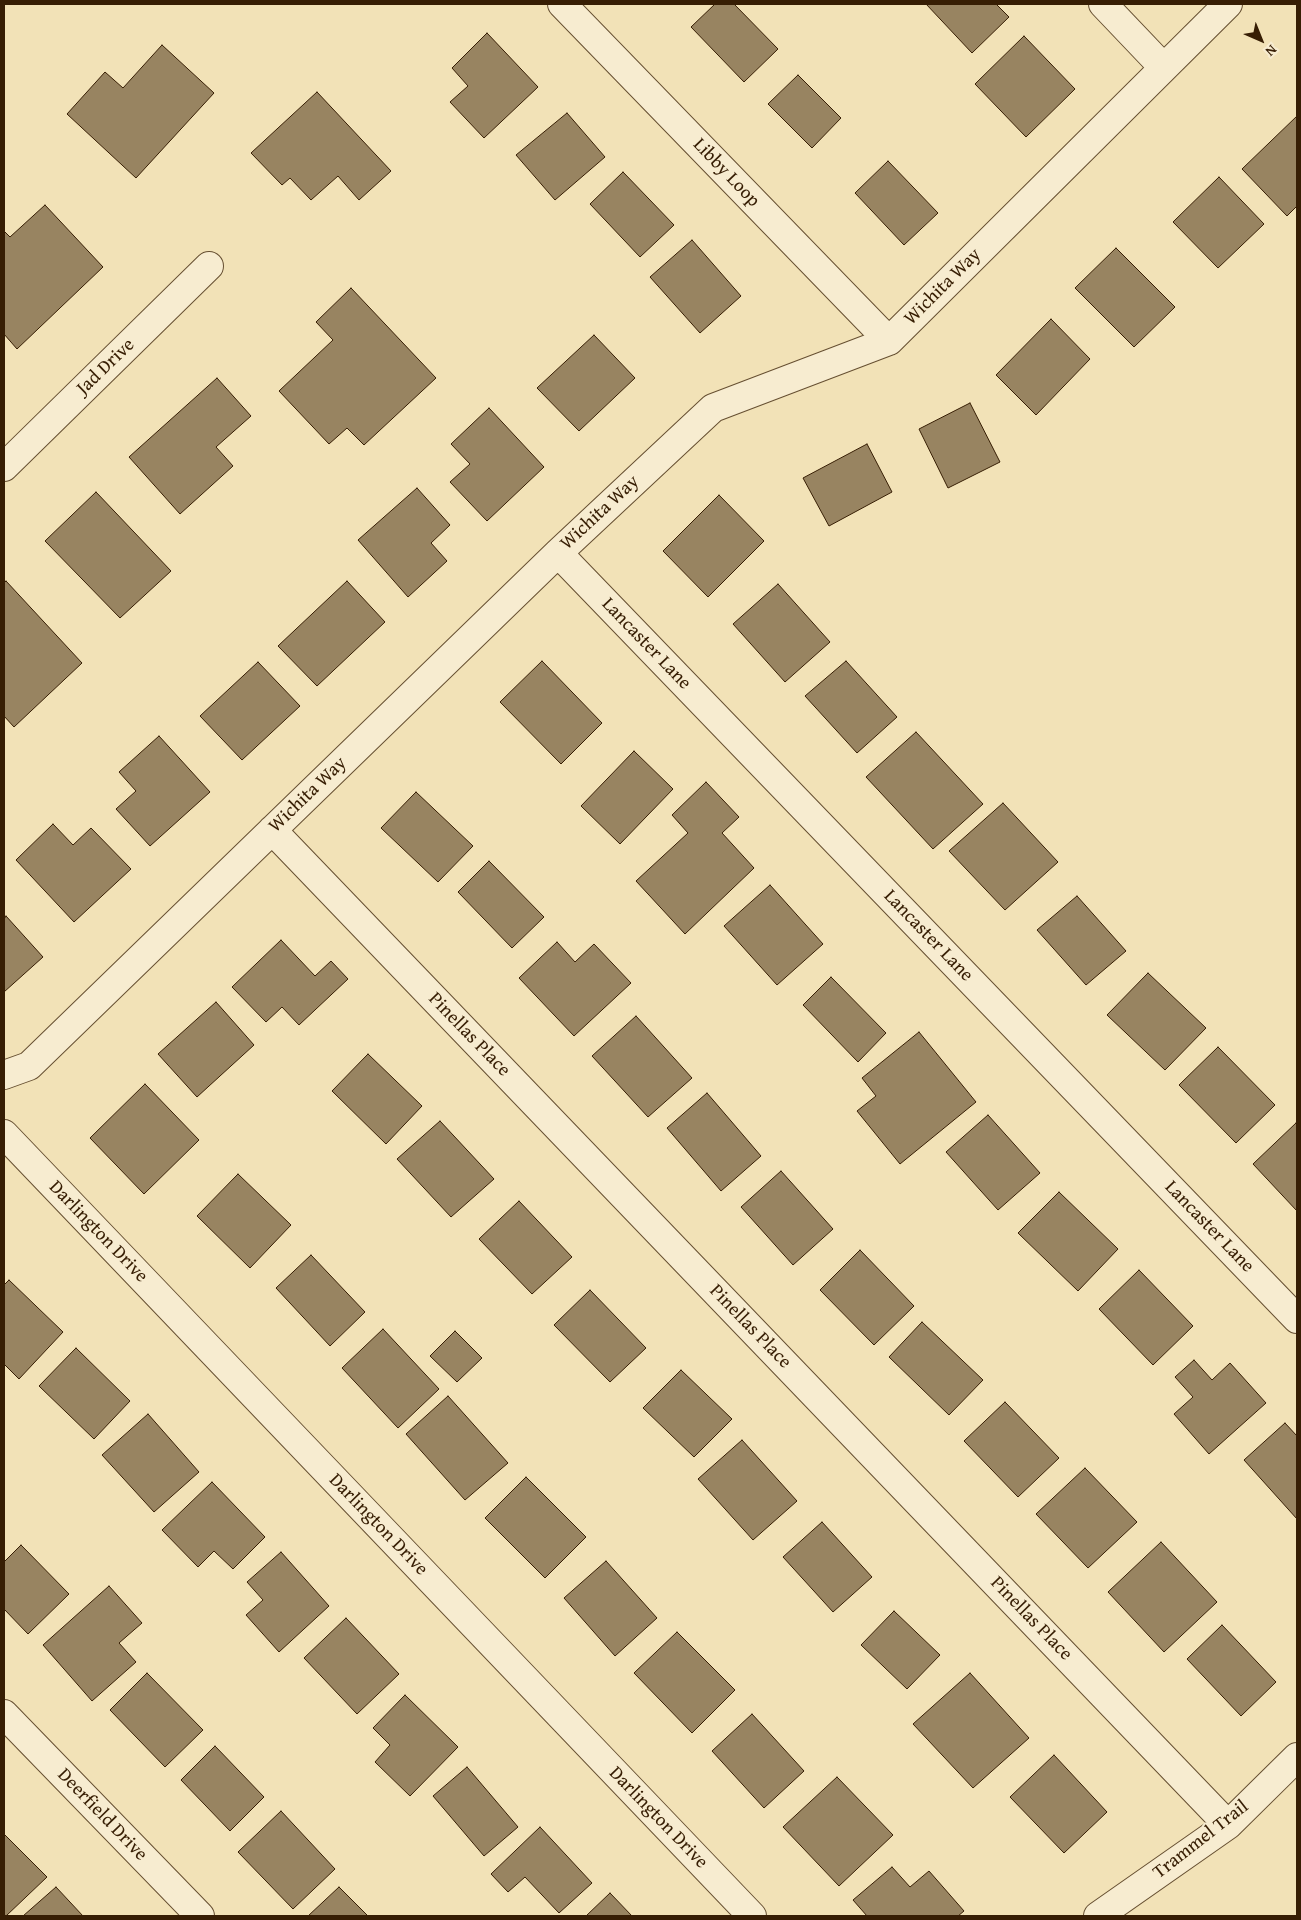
<!DOCTYPE html>
<html>
<head>
<meta charset="utf-8">
<style>
	body { margin:0 }
	#map { position:relative; width:1301px; height:1920px; overflow:hidden; background:#f2e2b7; font-family:"Gentium Book Plus",serif }
	canvas { display:block }
	.frame { position:absolute; inset:0; border:5px solid #371e04; pointer-events:none }
	.north { position:absolute; left:1236px; top:15px; width:50px; height:50px; -webkit-text-stroke:4px #f7ecd0; paint-order:stroke; rotate:136deg; font-size:14px; font-weight:700; line-height:20px; text-align:center; color:#371e04 }
	.north::after { content:''; display:block; margin:auto; width:18px; height:22px; background:#371e04; clip-path:polygon(50% 0,100% 100%,50% 72%,0 100%) }
</style>
</head>
<body>
<div id="map">
<canvas width="1301" height="1920"></canvas>
<div class="frame"></div>
<div class="north">N</div>
</div>
<script>
const ctx = document.querySelector('canvas').getContext('2d');
ctx.lineJoin = 'round';
function fill(path, color) {
  ctx.fillStyle = color;
  ctx.fill(path, 'evenodd');
}
function poly(rows) {
  const path = new Path2D();
  for (const r of rows) {
    path.moveTo(r[0], r[1]);
    for (let i = 2; i < r.length; i += 2) path.lineTo(r[i], r[i + 1]);
  }
  return path;
}
function stroke(path, color, width, dash) {
  ctx.strokeStyle = color;
  ctx.lineWidth = width;
  ctx.lineCap = dash ? 'butt' : 'round';
  ctx.setLineDash(dash || []);
  ctx.stroke(path);
}
function drawText(font, color, halo, rows, align = 'center') {
  ctx.font = font + ' "Gentium Book Plus",serif';
  ctx.lineWidth = 4;
  ctx.setLineDash([]);
  ctx.textBaseline = 'middle';
  ctx.strokeStyle = halo;
  ctx.fillStyle = color;
  for (const [text, x, y, turn = 0] of rows) {
    ctx.save();
    ctx.translate(x, y);
    ctx.rotate((+turn || 0) * Math.PI / 180);
    ctx.textAlign = isNaN(turn) ? turn : align;
    if (halo) ctx.strokeText(text, 0, 0);
    ctx.fillText(text, 0, 0);
    ctx.restore();
  }
}
const building = poly([
	[715,4,734,4,778,49,744,82,691,27,715,4],
	[926,4,996,4,1009,17,972,53,926,4],
	[487,33,538,87,484,138,450,102,468,86,452,68,487,33],
	[1024,36,1075,89,1026,137,975,84,1024,36],
	[162,45,214,93,136,178,67,114,105,72,123,88,162,45],
	[798,75,841,118,812,148,768,104,798,75],
	[317,92,391,171,359,200,338,176,311,200,290,178,282,185,251,153,317,92],
	[567,113,605,157,555,200,516,155,567,113],
	[1297,116,1297,206,1287,216,1242,169,1297,116],
	[888,161,938,213,904,245,855,193,888,161],
	[623,172,674,225,640,257,590,204,623,172],
	[1219,177,1264,224,1218,268,1173,222,1219,177],
	[45,205,103,267,17,349,4,334,4,231,10,237,45,205],
	[692,240,741,296,700,333,650,277,692,240],
	[1116,248,1175,307,1134,347,1075,288,1116,248],
	[351,288,436,378,364,445,347,428,329,444,279,391,333,340,316,322,351,288],
	[1051,319,1090,359,1036,415,996,375,1051,319],
	[594,335,635,378,579,431,537,388,594,335],
	[217,378,251,416,216,447,233,466,180,514,129,457,217,378],
	[970,403,1000,462,948,488,919,429,970,403],
	[489,408,544,467,487,521,450,482,470,464,451,444,489,408],
	[867,444,892,492,829,526,803,478,867,444],
	[417,488,450,525,431,543,447,561,408,597,358,540,417,488],
	[96,492,171,571,120,618,45,541,96,492],
	[719,495,764,541,708,597,663,551,719,495],
	[6,581,82,663,14,727,4,716,4,583,6,581],
	[347,581,385,622,317,686,278,646,347,581],
	[778,584,830,642,785,682,733,624,778,584],
	[542,661,602,723,561,764,500,702,542,661],
	[846,661,897,717,857,753,805,696,846,661],
	[258,662,300,706,242,760,200,716,258,662],
	[916,732,983,804,933,849,866,777,916,732],
	[159,736,210,792,150,846,116,809,136,791,119,772,159,736],
	[634,751,673,789,620,844,581,806,634,751],
	[706,782,739,817,722,833,754,868,685,934,636,881,688,833,672,815,706,782],
	[416,792,473,846,438,882,381,828,416,792],
	[1003,803,1058,862,1005,910,949,851,1003,803],
	[53,824,73,845,91,828,131,869,74,922,16,860,53,824],
	[489,861,544,917,512,948,458,892,489,861],
	[770,885,823,944,777,985,724,926,770,885],
	[1077,896,1126,951,1086,985,1037,930,1077,896],
	[6,916,43,957,4,992,4,919,6,916],
	[281,940,315,976,331,961,348,979,299,1025,282,1007,266,1022,232,987,281,940],
	[557,942,575,962,594,944,631,983,574,1036,519,978,557,942],
	[1148,973,1206,1028,1165,1070,1107,1015,1148,973],
	[831,977,886,1033,858,1062,803,1005,831,977],
	[216,1002,254,1045,197,1097,158,1054,216,1002],
	[636,1016,692,1078,648,1117,592,1056,636,1016],
	[919,1032,976,1102,900,1164,857,1111,876,1096,862,1078,919,1032],
	[1218,1047,1275,1105,1236,1143,1179,1085,1218,1047],
	[368,1054,422,1106,386,1144,332,1091,368,1054],
	[145,1084,199,1140,144,1194,90,1138,145,1084],
	[707,1093,761,1156,721,1191,667,1128,707,1093],
	[988,1115,1040,1173,998,1210,946,1152,988,1115],
	[440,1121,494,1179,451,1217,397,1159,440,1121],
	[1296,1123,1297,1125,1297,1211,1253,1164,1296,1123],
	[781,1171,833,1229,793,1265,741,1207,781,1171],
	[238,1174,291,1225,250,1268,197,1216,238,1174],
	[1059,1192,1118,1249,1078,1291,1018,1233,1059,1192],
	[519,1201,572,1257,532,1294,479,1239,519,1201],
	[860,1250,914,1306,874,1345,820,1290,860,1250],
	[311,1255,365,1312,330,1346,276,1288,311,1255],
	[1139,1270,1193,1326,1153,1365,1099,1309,1139,1270],
	[9,1280,63,1332,19,1379,4,1364,4,1285,9,1280],
	[590,1290,646,1348,610,1382,554,1325,590,1290],
	[922,1322,983,1380,949,1415,889,1357,922,1322],
	[383,1329,439,1389,398,1428,342,1368,383,1329],
	[455,1331,482,1358,457,1382,430,1356,455,1331],
	[76,1348,130,1401,94,1439,39,1386,76,1348],
	[1194,1360,1212,1380,1230,1363,1266,1403,1209,1454,1174,1414,1193,1397,1175,1377,1194,1360],
	[681,1370,732,1419,694,1457,643,1408,681,1370],
	[448,1396,508,1463,465,1500,406,1434,448,1396],
	[1005,1402,1059,1458,1018,1497,964,1441,1005,1402],
	[148,1414,199,1472,154,1512,102,1455,148,1414],
	[1285,1423,1297,1436,1297,1519,1244,1460,1285,1423],
	[742,1440,797,1501,753,1540,698,1479,742,1440],
	[1085,1468,1137,1522,1088,1568,1036,1514,1085,1468],
	[526,1477,586,1537,545,1578,485,1518,526,1477],
	[212,1482,265,1537,233,1569,214,1551,198,1567,162,1530,212,1482],
	[822,1522,872,1577,833,1612,783,1557,822,1522],
	[1161,1542,1217,1602,1164,1652,1108,1592,1161,1542],
	[21,1545,69,1594,28,1634,4,1609,4,1562,21,1545],
	[281,1552,329,1606,279,1652,246,1615,263,1600,247,1582,281,1552],
	[606,1561,657,1618,615,1656,564,1598,606,1561],
	[109,1586,142,1623,119,1643,136,1662,92,1701,43,1645,109,1586],
	[894,1611,940,1655,907,1689,861,1645,894,1611],
	[346,1618,399,1674,357,1714,304,1658,346,1618],
	[1222,1625,1276,1682,1241,1716,1187,1659,1222,1625],
	[677,1632,735,1690,692,1733,634,1673,677,1632],
	[147,1673,203,1730,165,1767,110,1710,147,1673],
	[970,1673,1029,1738,973,1788,913,1724,970,1673],
	[405,1695,458,1747,410,1796,375,1762,390,1745,373,1728,405,1695],
	[752,1714,804,1771,764,1808,712,1751,752,1714],
	[215,1746,264,1797,230,1831,181,1780,215,1746],
	[1054,1755,1107,1812,1064,1853,1010,1797,1054,1755],
	[467,1767,518,1827,484,1856,433,1796,467,1767],
	[837,1777,893,1835,839,1886,783,1827,837,1777],
	[281,1811,335,1869,293,1909,238,1852,281,1811],
	[540,1827,592,1883,559,1913,525,1877,508,1892,491,1874,540,1827],
	[4,1834,47,1877,6,1916,4,1916,4,1834],
	[892,1867,910,1887,929,1871,964,1911,958,1916,867,1916,853,1900,892,1867],
	[56,1887,83,1916,23,1916,56,1887],
	[339,1887,368,1916,308,1916,339,1887],
	[610,1893,632,1916,586,1916,610,1893]
]);
fill(building, '#988461');
stroke(building, '#371e04', 1);
const minor = poly([
	[562,4,889,341],
	[1103,4,1163,67],
	[4,467,209,266],
	[558,553,1297,1319],
	[272,830,1228,1825],
	[4,1075,29,1066,558,553,713,408,889,341,1228,4],
	[4,1134,752,1916],
	[4,1714,200,1916],
	[1098,1916,1228,1825,1297,1757]
]);
stroke(minor, '#664f31', 30);
stroke(minor, '#f7ecd0', 28);
drawText('19px', '#371e04', '#f7ecd0', [
	["Libby Loop",726,173,46],
	["Wichita Way",943,287,-45],
	["Jad Drive",106,367,-44],
	["Wichita Way",600,513,-43],
	["Lancaster Lane",646,644,46],
	["Wichita Way",308,795,-44],
	["Lancaster Lane",928,936,46],
	["Pinellas Place",469,1035,46],
	["Lancaster Lane",1209,1227,46],
	["Darlington Drive",98,1232,46],
	["Pinellas Place",750,1327,46],
	["Darlington Drive",378,1525,46],
	["Pinellas Place",1031,1619,46],
	["Deerfield Drive",102,1815,46],
	["Darlington Drive",658,1818,46],
	["Trammel Trail",1201,1840,-38]
]);
</script>
</body>
</html>
